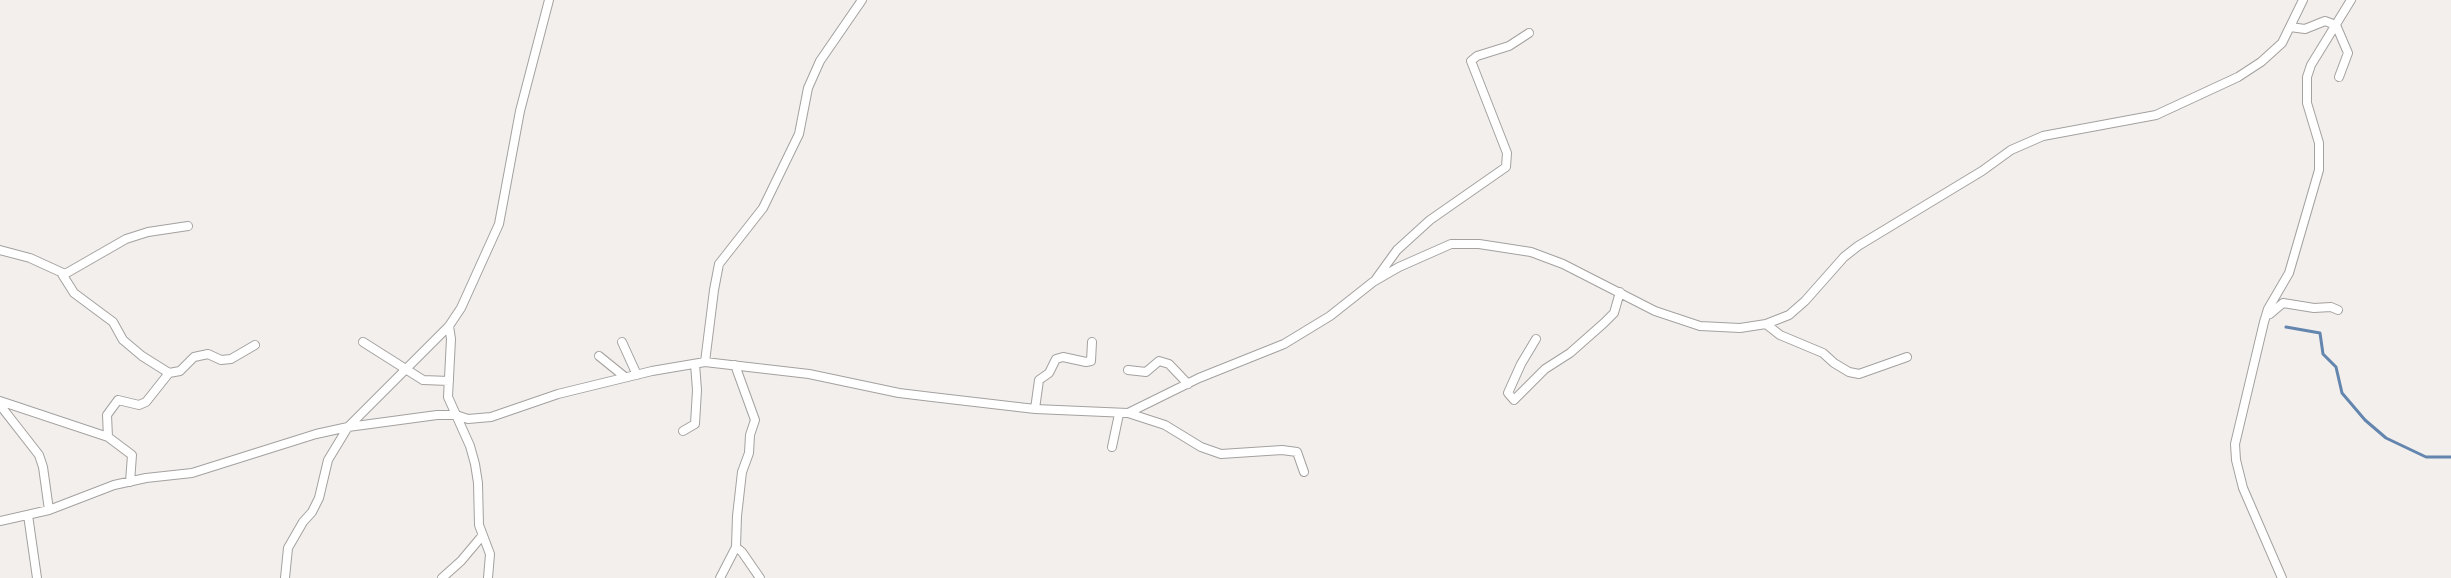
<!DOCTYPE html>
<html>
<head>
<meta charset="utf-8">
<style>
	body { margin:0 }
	canvas { display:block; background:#f2efed }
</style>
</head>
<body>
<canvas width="2451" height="578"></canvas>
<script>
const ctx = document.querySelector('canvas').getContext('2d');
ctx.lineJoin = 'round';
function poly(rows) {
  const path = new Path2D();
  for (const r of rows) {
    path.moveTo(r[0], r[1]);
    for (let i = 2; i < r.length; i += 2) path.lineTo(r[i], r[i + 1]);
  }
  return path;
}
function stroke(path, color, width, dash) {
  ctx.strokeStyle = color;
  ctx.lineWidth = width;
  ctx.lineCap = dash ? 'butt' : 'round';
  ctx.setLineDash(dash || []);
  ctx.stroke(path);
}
stroke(poly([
	[2286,327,2320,333,2323,354,2336,367,2342,393,2365,420,2386,438,2426,457,2451,457]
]), '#6385ae', 3);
const minor = poly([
	[2290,27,2305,29,2325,21,2336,25,2348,53,2339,77],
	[0,250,30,258,65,274,126,239,148,232,188,226],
	[62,274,74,293,113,322,123,340,142,356,169,373,146,402,139,405,118,400,107,415,108,437],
	[1376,279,1397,250,1430,220,1506,167,1507,153,1471,61,1477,56,1509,46,1529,33],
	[2270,314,2283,303,2314,308,2331,307,2338,310],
	[1766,324,1780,335,1823,353,1834,363,1849,372,1859,374,1907,357],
	[449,326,451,339,448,397,470,446,475,464,478,483,479,525,490,554,488,578],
	[1536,339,1521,364,1508,393,1514,400,1545,369,1570,353,1604,323,1614,313,1620,292],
	[363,342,423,380,449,381],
	[622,342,637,375],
	[599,356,625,377],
	[705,362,714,290,719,264,763,208,799,134,808,88,820,61,862,0],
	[1128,370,1146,372,1159,361,1169,364,1188,384],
	[169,373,180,371,194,357,208,354,221,360,231,359,255,345],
	[0,401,108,437,132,455,130,482],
	[0,405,39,455,43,467,49,510],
	[1035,409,1039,380,1049,373,1056,359,1063,357,1086,362,1091,361,1092,342],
	[1128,413,1165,425,1201,447,1221,454,1282,450,1297,452,1304,472],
	[683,431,695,424,697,390,695,364],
	[1112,447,1119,414],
	[28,515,37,578],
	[0,521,49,510,114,485,146,478,192,473,316,434,348,427,437,415,456,415,468,419,491,417,558,394,652,371,705,362,809,374,899,393,932,397,1035,409,1128,413,1199,378,1284,344,1330,316,1373,282,1399,267,1451,244,1479,244,1531,252,1563,264,1655,311,1700,326,1740,328,1766,324,1789,315,1805,301,1844,257,1858,246,1982,171,2011,150,2043,136,2156,115,2238,77,2261,62,2282,43,2303,0],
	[736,547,742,552,760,578],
	[285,578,288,548,303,522,312,512,319,498,328,460,348,427,449,326,461,308,499,224,520,111,549,0],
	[442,578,461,561,482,536],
	[720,578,736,547,737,516,742,472,749,453,750,435,755,420,735,365],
	[2282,578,2243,488,2236,460,2235,444,2264,322,2268,309,2289,273,2319,170,2319,143,2307,103,2307,77,2311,65,2351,0]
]);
stroke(minor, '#a4a19f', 10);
stroke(minor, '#fff', 8);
</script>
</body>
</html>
